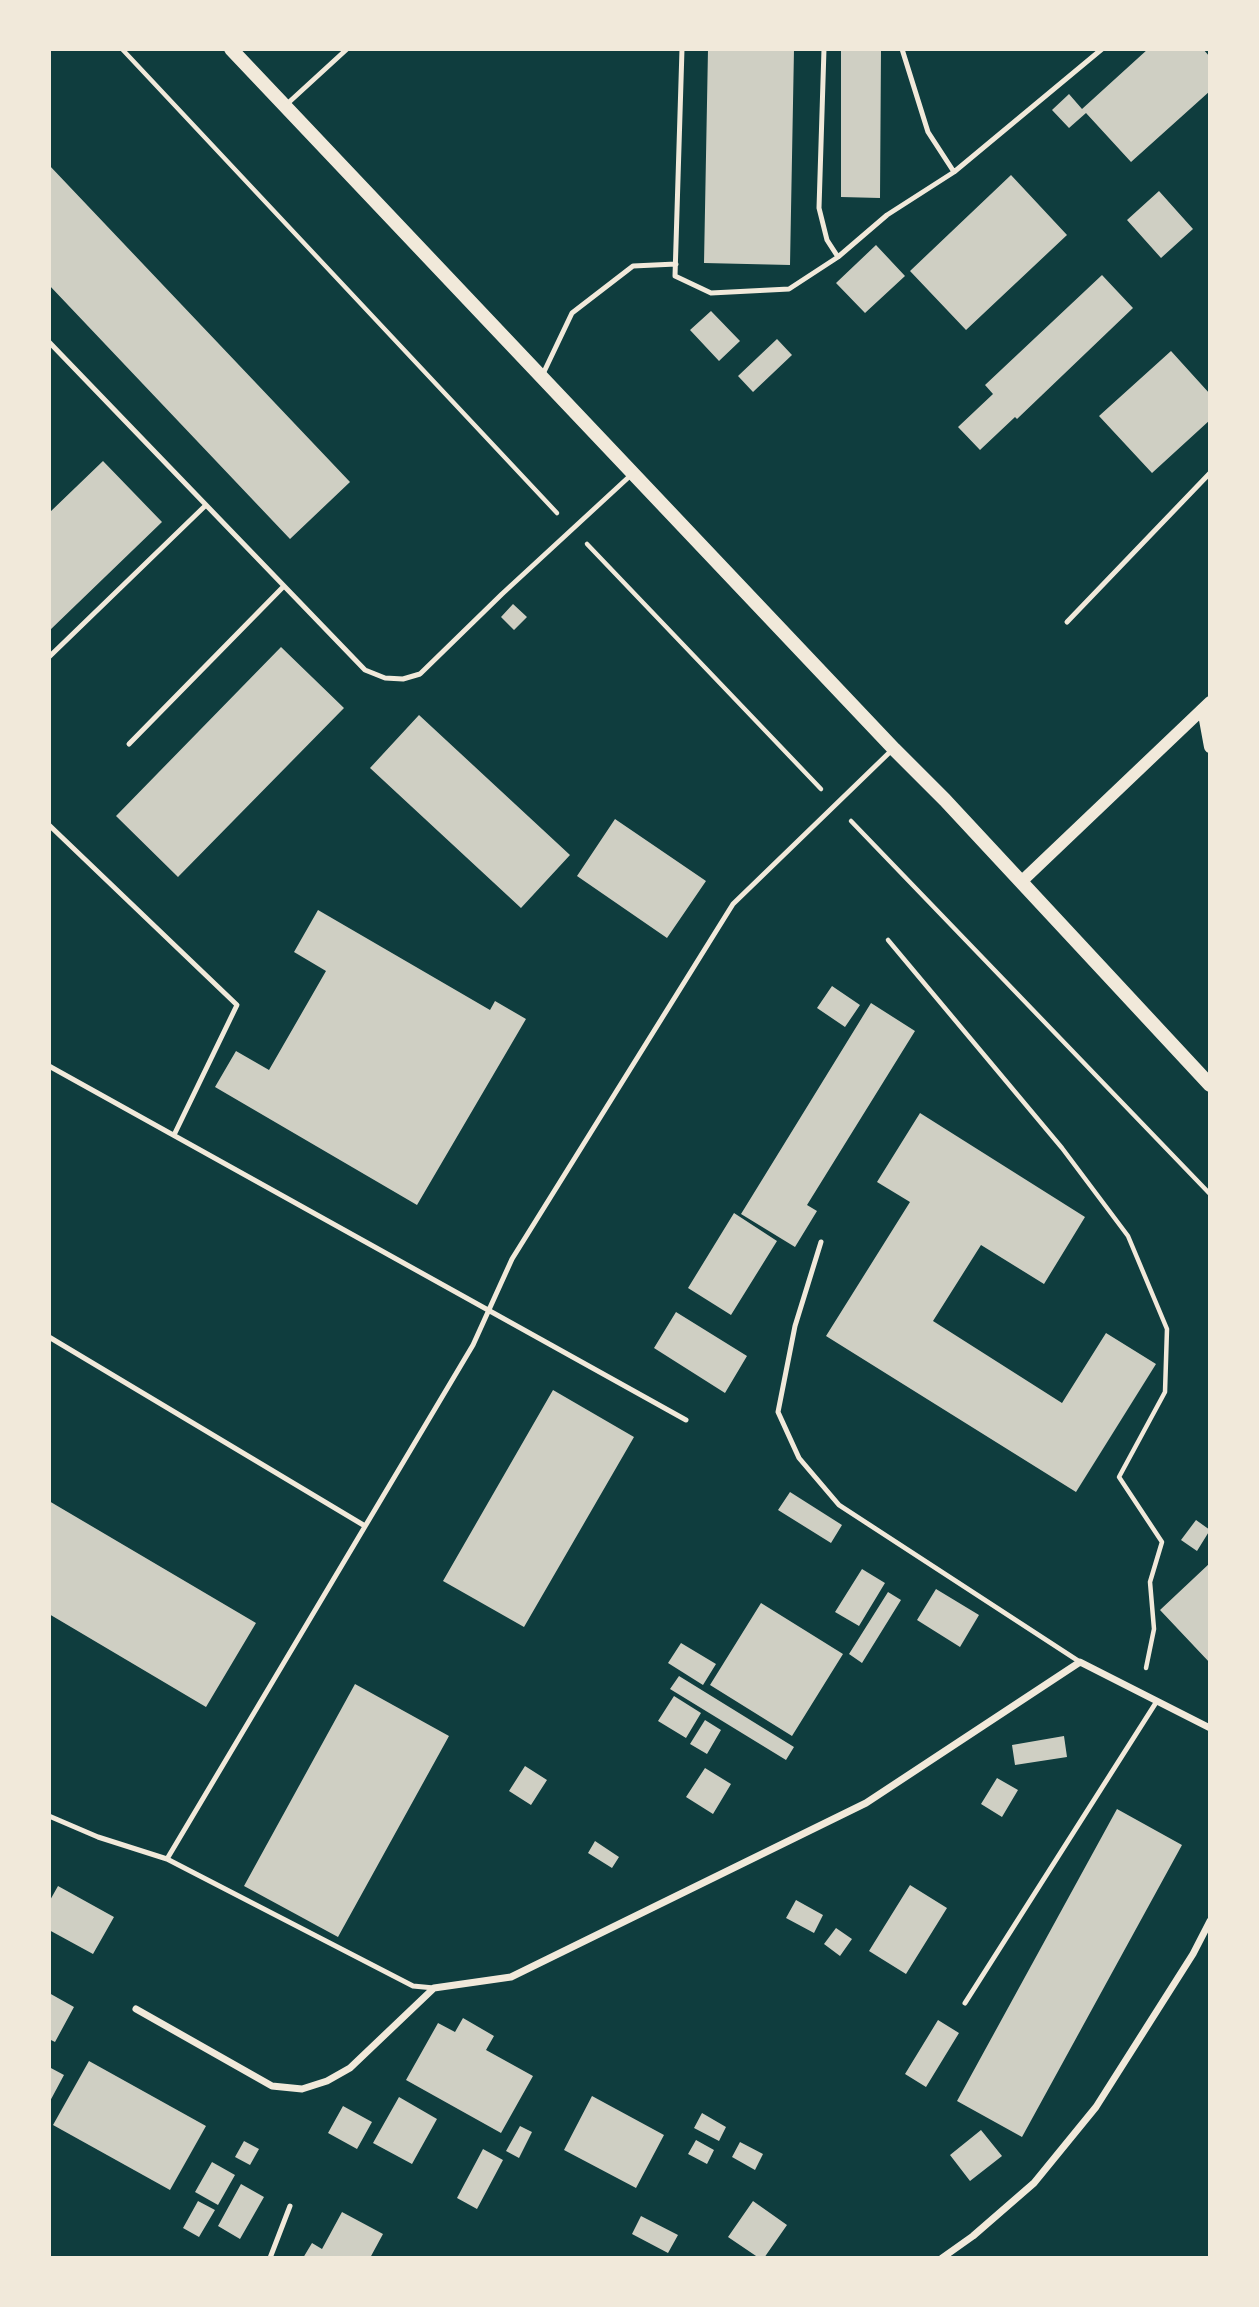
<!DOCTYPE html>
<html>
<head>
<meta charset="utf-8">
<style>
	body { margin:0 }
	#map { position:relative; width:1259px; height:2307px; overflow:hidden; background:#0f3d3e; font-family:"Source Sans 3",sans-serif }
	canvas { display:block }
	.frame { position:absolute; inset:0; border:51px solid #f1e9da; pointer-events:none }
</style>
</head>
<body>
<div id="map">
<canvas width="1259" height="2307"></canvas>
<div class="frame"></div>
</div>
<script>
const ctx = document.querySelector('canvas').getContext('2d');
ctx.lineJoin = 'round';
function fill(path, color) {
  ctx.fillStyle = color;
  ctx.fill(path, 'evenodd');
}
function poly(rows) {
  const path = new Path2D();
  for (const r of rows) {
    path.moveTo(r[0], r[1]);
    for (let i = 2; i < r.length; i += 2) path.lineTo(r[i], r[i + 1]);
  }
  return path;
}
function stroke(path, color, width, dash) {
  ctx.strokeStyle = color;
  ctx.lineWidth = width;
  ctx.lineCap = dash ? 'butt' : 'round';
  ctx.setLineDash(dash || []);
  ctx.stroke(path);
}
fill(poly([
	[708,49,794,49,790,265,704,263],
	[841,49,881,49,880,198,841,197],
	[1148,49,1203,49,1210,57,1210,91,1131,162,1086,113,1069,128,1052,110,1069,94,1082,109],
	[49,165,350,482,290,539,49,285],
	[1011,175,1067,235,966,330,910,271],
	[1159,191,1193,229,1161,258,1127,220],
	[876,245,905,276,865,313,836,283],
	[1102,275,1133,308,1017,419,1015,417,980,450,958,427,993,394,985,385],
	[711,311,740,341,719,361,690,330],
	[777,339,792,355,753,392,738,376],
	[1171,351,1210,394,1210,420,1152,473,1099,416],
	[103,461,162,522,49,631,49,513],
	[513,604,527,617,514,630,501,617],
	[281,647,344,708,178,877,116,816],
	[419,715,570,855,521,908,370,768],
	[615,819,706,881,667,938,577,876],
	[318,910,490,1010,495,1001,526,1019,417,1205,215,1087,236,1051,269,1070,326,971,294,952],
	[832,986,860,1005,845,1027,817,1008],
	[871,1003,915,1031,807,1205,817,1211,795,1247,741,1214],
	[920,1113,1085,1217,1044,1284,981,1245,933,1321,1062,1403,1106,1333,1156,1364,1076,1492,826,1336,910,1202,877,1182],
	[734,1213,777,1241,731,1315,688,1288],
	[676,1312,747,1356,725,1393,654,1348],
	[553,1390,634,1437,524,1627,443,1581],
	[790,1492,842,1525,831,1543,778,1510],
	[49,1501,256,1623,206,1707,49,1614],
	[1196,1520,1210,1530,1197,1551,1181,1540],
	[1210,1563,1210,1663,1160,1610],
	[862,1569,885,1583,859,1626,835,1612],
	[936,1589,979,1615,960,1647,917,1620],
	[888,1592,901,1600,862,1663,849,1654],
	[761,1603,843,1654,792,1736,710,1685],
	[681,1643,716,1664,703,1685,668,1663],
	[679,1676,794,1747,786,1760,670,1689],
	[355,1684,449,1736,338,1937,244,1886],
	[674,1696,701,1713,686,1738,658,1721],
	[705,1720,721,1730,707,1754,690,1744],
	[1064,1736,1067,1757,1015,1765,1012,1745],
	[525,1766,547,1780,531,1805,509,1791],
	[705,1768,731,1784,713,1814,686,1797],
	[997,1778,1018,1790,1002,1817,981,1804],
	[1117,1809,1182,1845,1022,2137,957,2101],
	[595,1841,619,1857,612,1868,588,1853],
	[910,1885,947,1908,906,1974,869,1951],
	[58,1886,114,1917,93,1954,49,1930,49,1902],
	[796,1900,823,1915,814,1933,786,1918],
	[836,1928,852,1939,840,1956,824,1944],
	[49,1993,74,2007,55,2042,49,2039],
	[463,2018,494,2036,486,2050,533,2076,501,2133,406,2080,438,2023,455,2032],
	[938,2020,959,2033,926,2087,905,2074],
	[89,2061,206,2126,170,2190,53,2125],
	[49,2067,64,2075,49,2103],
	[592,2096,664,2135,636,2188,564,2150],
	[399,2097,437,2119,412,2164,373,2143],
	[343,2106,372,2122,357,2149,328,2133],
	[702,2113,726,2127,719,2141,694,2128],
	[520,2126,532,2132,519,2158,506,2151],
	[981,2130,1002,2156,970,2181,950,2155],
	[696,2140,714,2150,707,2164,688,2154],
	[244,2141,259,2149,250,2165,235,2157],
	[740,2142,763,2154,755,2170,732,2157],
	[483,2149,503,2160,477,2209,457,2198],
	[212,2162,235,2175,218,2205,195,2192],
	[241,2184,264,2197,240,2239,218,2226],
	[198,2201,215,2210,199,2237,183,2228],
	[753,2201,787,2225,764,2258,759,2258,728,2237],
	[342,2212,383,2234,370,2258,303,2258,312,2243,322,2249],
	[641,2216,678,2235,668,2253,632,2234]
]), '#cfcfc3');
stroke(poly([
	[122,49,557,513],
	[587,544,821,789],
	[851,821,1210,1194],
	[888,940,1062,1148,1128,1236,1167,1329,1165,1392,1119,1477,1162,1542,1150,1582,1154,1629,1146,1668]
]), '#f1e9da', 4.5);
stroke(poly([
	[682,49,675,276,711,293,789,289,838,257,887,215,954,172,1102,49],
	[824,49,819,208,827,240,838,257],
	[902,49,928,132,954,172],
	[287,104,347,49],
	[49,342,365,670,385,678,403,679,420,674,502,594,631,475],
	[542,376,572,313,633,266,676,264],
	[1067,622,1210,473],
	[49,657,206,505],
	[129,744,284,586],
	[49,825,237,1005,174,1135],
	[49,1066,686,1420],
	[821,1242,795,1326,778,1412,799,1458,839,1505,1080,1662],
	[49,1337,365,1526],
	[49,1816,98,1837,167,1859,413,1986,434,1988],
	[167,1859,473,1345,512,1259,733,904,893,749],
	[965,2003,1157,1701],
	[270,2258,290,2206]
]), '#f1e9da', 5);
stroke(poly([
	[136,2009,272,2086,302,2089,327,2081,350,2068,434,1988,511,1977,866,1803,1080,1662,1210,1728],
	[942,2258,973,2236,1034,2183,1096,2107,1193,1954,1210,1921]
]), '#f1e9da', 7);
stroke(poly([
	[1203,709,1210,747],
	[1021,882,1210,702]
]), '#f1e9da', 12);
stroke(poly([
	[231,49,894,749,945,800,1210,1085]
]), '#f1e9da', 14);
</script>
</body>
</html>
